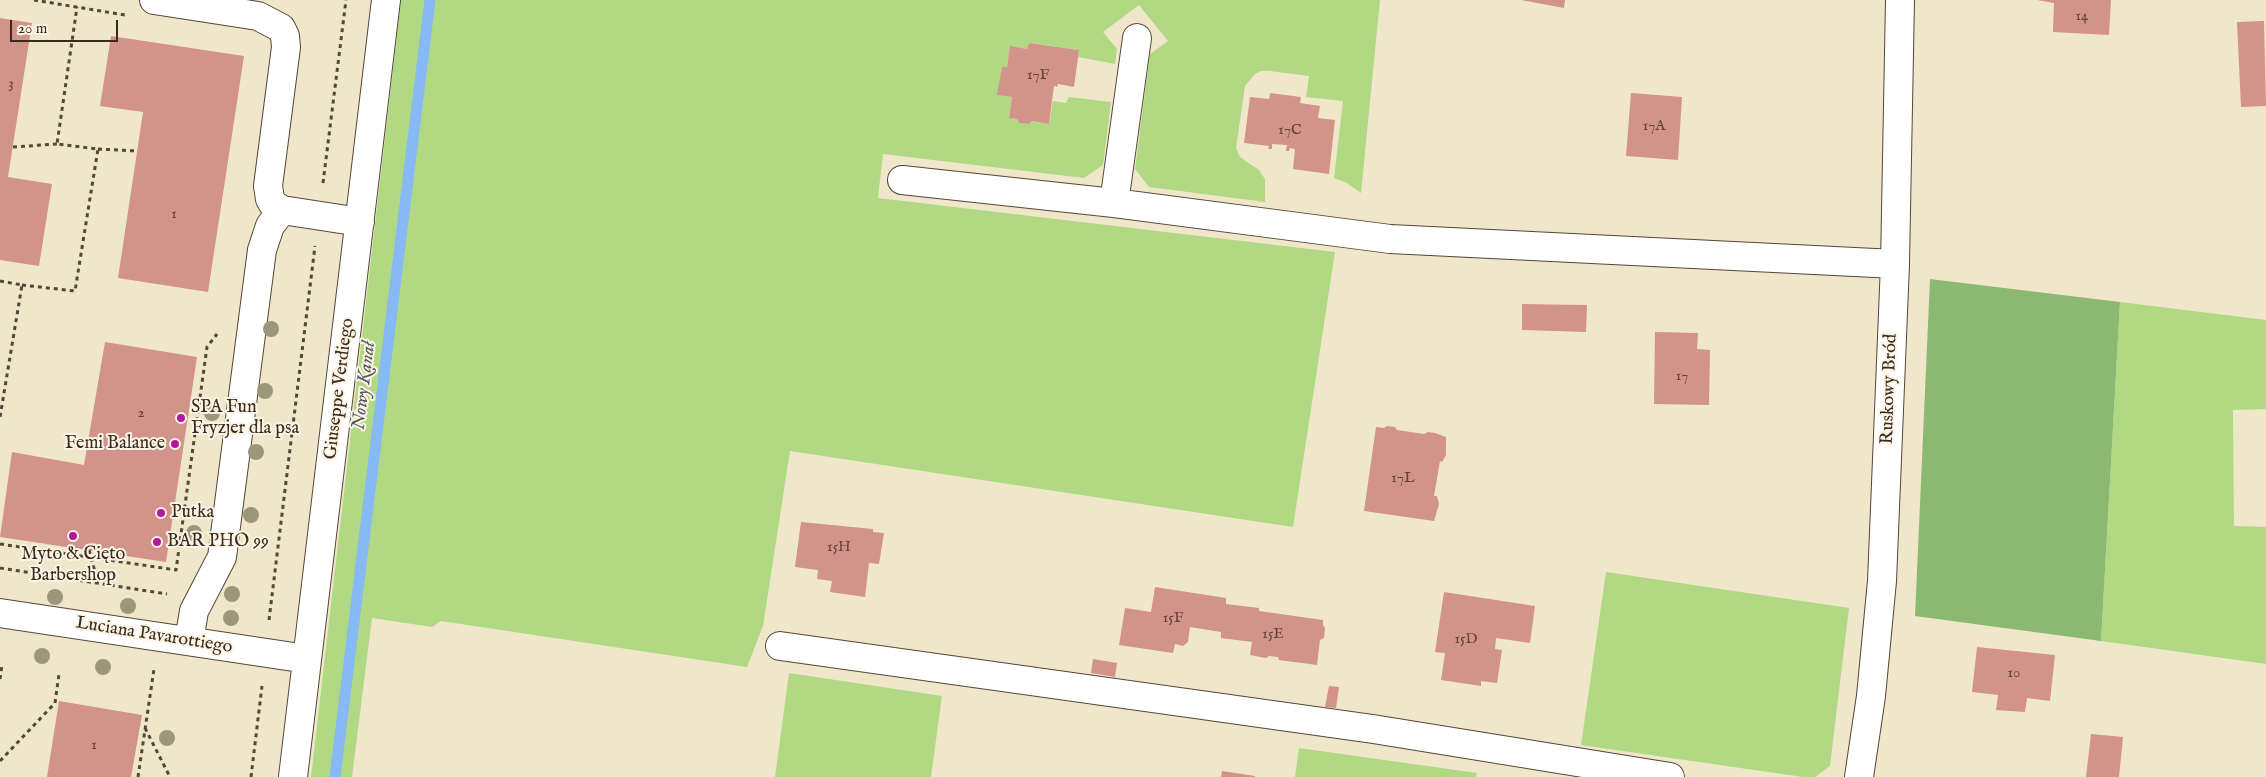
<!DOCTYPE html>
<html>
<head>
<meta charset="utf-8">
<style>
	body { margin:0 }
	#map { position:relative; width:2266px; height:777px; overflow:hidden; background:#f0e7ca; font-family:"IM FELL English",serif }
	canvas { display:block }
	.scale { position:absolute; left:10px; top:20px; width:108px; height:22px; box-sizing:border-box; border:2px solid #3b2a1e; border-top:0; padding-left:6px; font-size:15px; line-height:18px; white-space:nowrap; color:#3b2a1e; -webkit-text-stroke:4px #fcf5e5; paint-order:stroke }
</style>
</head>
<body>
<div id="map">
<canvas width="2266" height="777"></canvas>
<div class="scale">20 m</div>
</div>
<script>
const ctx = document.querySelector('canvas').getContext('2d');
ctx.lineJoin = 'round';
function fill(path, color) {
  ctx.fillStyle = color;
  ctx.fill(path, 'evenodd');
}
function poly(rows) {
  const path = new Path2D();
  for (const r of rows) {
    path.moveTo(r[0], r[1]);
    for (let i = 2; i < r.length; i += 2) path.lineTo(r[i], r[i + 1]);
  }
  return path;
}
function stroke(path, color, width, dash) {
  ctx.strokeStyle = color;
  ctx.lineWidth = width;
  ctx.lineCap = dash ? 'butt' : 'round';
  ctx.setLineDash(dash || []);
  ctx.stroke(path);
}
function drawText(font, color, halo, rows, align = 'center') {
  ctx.font = font + ' "IM FELL English",serif';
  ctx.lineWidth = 4;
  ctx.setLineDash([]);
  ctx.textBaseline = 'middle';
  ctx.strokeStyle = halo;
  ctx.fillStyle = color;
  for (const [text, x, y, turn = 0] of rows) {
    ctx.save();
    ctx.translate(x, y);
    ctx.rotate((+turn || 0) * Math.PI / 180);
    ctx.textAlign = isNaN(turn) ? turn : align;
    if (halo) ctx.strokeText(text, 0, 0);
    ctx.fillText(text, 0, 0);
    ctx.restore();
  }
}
fill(poly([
	[401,0,1380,0,1361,193,1347,183,1334,178,1343,101,1306,97,1309,76,1270,71,1261,71,1255,74,1245,86,1236,148,1240,157,1259,170,1265,179,1265,202,1149,187,1135,169,1150,54,1168,41,1139,5,1103,32,1117,49,1115,64,1078,57,1079,50,1029,43,1027,49,1010,47,1007,67,1002,67,998,95,1012,97,1009,117,1017,119,1019,123,1029,124,1032,121,1049,124,1053,101,1066,103,1069,97,1111,102,1103,165,1084,178,883,154,878,198,1335,252,1293,527,790,451,763,626,747,667,441,621,432,627,372,618,352,777,311,777],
	[2120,302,2266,320,2266,409,2233,410,2234,526,2266,527,2266,664,2101,641],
	[1606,572,1849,608,1830,766,1815,777,1803,777,1581,745],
	[789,673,942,696,931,777,775,777],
	[1299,748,1477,773,1476,777,1295,777]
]), '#b1d984');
fill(poly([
	[1930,279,2120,302,2101,641,1915,616]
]), '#8cb972');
stroke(poly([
	[335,777,430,0]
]), '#87b9f4', 11);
fill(poly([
	[1521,0,1565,0,1564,8],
	[2037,0,2111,0,2109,35,2053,32,2054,3],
	[0,18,32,23,8,177,52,184,39,266,0,260],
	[2264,21,2266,106,2241,107,2237,22],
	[111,36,244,56,208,292,118,278,143,112,100,106],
	[1029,43,1079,50,1074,87,1058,84,1057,87,1054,86,1049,124,1032,121,1029,124,1019,123,1017,119,1009,118,1012,97,997,95,1002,67,1007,67,1010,46,1027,49],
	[1270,93,1301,97,1300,103,1320,106,1318,118,1335,120,1329,174,1293,169,1295,149,1290,148,1289,151,1286,151,1287,145,1272,144,1272,149,1268,149,1269,146,1244,143,1250,97,1269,99],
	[1631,93,1682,97,1678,160,1626,156],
	[1522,304,1587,305,1586,332,1522,330],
	[1655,332,1698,333,1697,349,1710,350,1709,405,1654,404],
	[105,342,197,357,166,562,0,537,12,452,84,465],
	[1387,426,1395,427,1397,430,1424,434,1428,432,1435,433,1446,437,1446,455,1442,462,1440,461,1434,496,1437,496,1439,504,1434,521,1364,511,1376,427,1384,428],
	[801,522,873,529,873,532,884,533,879,564,869,563,865,597,830,592,832,581,817,579,818,570,795,567],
	[1155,587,1226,598,1226,604,1259,608,1259,611,1323,620,1323,625,1325,628,1324,638,1320,640,1317,665,1279,660,1278,657,1269,656,1266,658,1250,655,1252,642,1221,638,1221,632,1190,627,1188,642,1183,646,1175,644,1173,653,1119,645,1125,608,1151,612],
	[1444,592,1535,606,1530,643,1496,638,1495,649,1502,650,1497,683,1481,681,1481,686,1441,680,1445,653,1435,652],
	[1977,647,2055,655,2050,701,2027,698,2025,712,1996,710,1998,695,1972,692],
	[1093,659,1117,663,1115,677,1091,673],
	[1329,686,1339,687,1336,708,1325,707],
	[59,701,142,715,131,777,47,777],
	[2091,734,2123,737,2119,777,2086,777],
	[1222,771,1255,776,1255,777,1221,777]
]), '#d2938a');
const minor = poly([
	[154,0,258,16,281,28,285,36,286,47,268,186,270,199,273,204,282,210,360,222],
	[902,180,1114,203,1390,239,1895,264],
	[1114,203,1137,38],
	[0,613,307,659],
	[189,641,194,611,222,557,262,250,270,226,282,210],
	[780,646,1373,729,1670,777],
	[293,777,386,0],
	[1859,777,1871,696,1882,581,1895,264,1900,0]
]);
stroke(minor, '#564638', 30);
stroke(poly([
	[34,0,125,15],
	[13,147,57,144],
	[98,149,137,151],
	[323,183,346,0],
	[0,281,22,285,0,417],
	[22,285,75,291,98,149,57,144,77,7],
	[0,544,176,570,207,347,217,334],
	[89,550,98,583],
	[0,568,167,594],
	[269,620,315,246],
	[0,679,2,665],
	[145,728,170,777],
	[0,761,55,703,59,674],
	[138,777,154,669],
	[251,777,262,686]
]), '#564638', 3, [4, 4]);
stroke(minor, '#fff', 28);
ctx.fillStyle = '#9c977a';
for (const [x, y] of [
	[271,329],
	[265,391],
	[212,413],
	[256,452],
	[251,515],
	[194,533],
	[232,594],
	[55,597],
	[128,606],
	[231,618],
	[42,656],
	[103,667],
	[167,738]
]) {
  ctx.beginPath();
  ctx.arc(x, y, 8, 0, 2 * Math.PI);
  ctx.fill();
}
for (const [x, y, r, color] of [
	[181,418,5,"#b5179e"],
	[175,444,5,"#b5179e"],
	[161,513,5,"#b5179e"],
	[73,536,5,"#b5179e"],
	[157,542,5,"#b5179e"]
]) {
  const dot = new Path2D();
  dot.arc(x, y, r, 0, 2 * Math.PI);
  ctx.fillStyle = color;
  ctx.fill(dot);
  stroke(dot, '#fcf5e5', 2);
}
drawText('15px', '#614439', null, [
	["14",2082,17],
	["17F",1038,76],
	["3",11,85],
	["17A",1654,127],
	["17C",1290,131],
	["1",174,215],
	["17",1682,377],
	["2",141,414],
	["17L",1403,479],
	["15H",839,548],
	["15F",1173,619],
	["15E",1273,635],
	["15D",1466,640],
	["10",2014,674],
	["1",94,746]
]);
drawText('18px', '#3b2a1e', '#fcf5e5', [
	["Giuseppe Verdiego",340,389,-83],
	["Ruskowy Bród",1890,389,-88],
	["Luciana Pavarottiego",154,636,9]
]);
drawText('18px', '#3b2a1e', '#fcf5e5', [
	["SPA Fun",191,408],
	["Fryzjer dla psa",191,429],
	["Femi Balance",165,444,"right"],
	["Putka",171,513],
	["BAR PHO 99",167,542],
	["Myto & Cięto",73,555,"center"],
	["Barbershop",73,576,"center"]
], 'left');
drawText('italic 19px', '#52555e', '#fcf5e5', [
	["Nowy Kanał",365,386,-83]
]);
</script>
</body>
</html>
